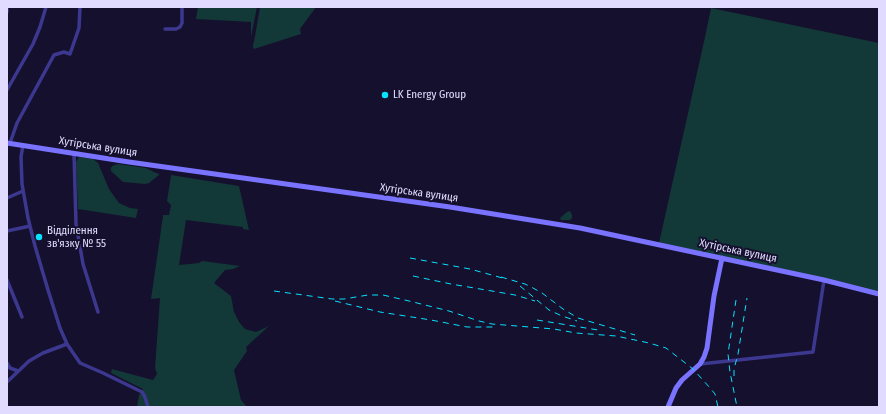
<!DOCTYPE html>
<html>
<head>
<meta charset="utf-8">
<style>
	body { margin:0 }
	#map { position:relative; width:886px; height:414px; overflow:hidden; background:#15102d; font-family:"Fira Sans Condensed",sans-serif }
	canvas { display:block }
	.frame { position:absolute; inset:0; border:8px solid #e1dcff; pointer-events:none }
</style>
</head>
<body>
<div id="map">
<canvas width="886" height="414"></canvas>
<div class="frame"></div>
</div>
<script>
const ctx = document.querySelector('canvas').getContext('2d');
ctx.lineJoin = 'round';
function fill(path, color) {
  ctx.fillStyle = color;
  ctx.fill(path, 'evenodd');
}
function poly(rows) {
  const path = new Path2D();
  for (const r of rows) {
    path.moveTo(r[0], r[1]);
    for (let i = 2; i < r.length; i += 2) path.lineTo(r[i], r[i + 1]);
  }
  return path;
}
function stroke(path, color, width, dash) {
  ctx.strokeStyle = color;
  ctx.lineWidth = width;
  ctx.lineCap = dash ? 'butt' : 'round';
  ctx.setLineDash(dash || []);
  ctx.stroke(path);
}
function drawText(font, color, halo, rows, align = 'center') {
  ctx.font = font + ' "Fira Sans Condensed",sans-serif';
  ctx.lineWidth = 4;
  ctx.setLineDash([]);
  ctx.textBaseline = 'middle';
  ctx.strokeStyle = halo;
  ctx.fillStyle = color;
  for (const [text, x, y, turn = 0] of rows) {
    ctx.save();
    ctx.translate(x, y);
    ctx.rotate((+turn || 0) * Math.PI / 180);
    ctx.textAlign = isNaN(turn) ? turn : align;
    if (halo) ctx.strokeText(text, 0, 0);
    ctx.fillText(text, 0, 0);
    ctx.restore();
  }
}
fill(poly([
	[198,7,257,7,251,37,251,22,196,19],
	[260,7,316,7,300,29,301,34,254,49,253,47,253,44,254,42],
	[711,8,879,43,879,294,659,243,705,37],
	[79,157,93,159,98,163,109,189,119,203,130,208,138,209,136,218,78,209,76,162],
	[118,164,146,168,154,172,159,174,159,175,149,183,145,184,123,182,111,171,111,168,112,166],
	[171,175,239,186,249,230,243,229,243,227,186,220,179,265,199,263,202,261,240,266,233,269,225,270,214,283,231,296,234,312,239,322,245,329,256,332,269,326,246,347,247,351,234,370,241,400,247,407,137,407,139,395,143,389,111,373,112,369,153,380,157,374,155,368,160,298,151,299,163,216,163,215,169,215,171,205,167,201],
	[570,211,572,215,572,218,570,220,561,220,560,218,567,212]
]), '#123837');
stroke(poly([
	[7,9,7,12],
	[165,29,176,29,180,27,182,23,182,7],
	[7,90,33,44,40,27,46,7],
	[10,143,17,123,54,55,64,52,70,54,79,28,80,7],
	[23,145,21,157,22,184,28,218,35,246,48,290,60,328,67,344,80,363,103,373,142,392,145,397,148,407],
	[74,153,76,224,83,264,98,312],
	[7,198,23,191],
	[7,231,30,226],
	[7,280,22,317],
	[7,363,10,368,18,371],
	[700,364,813,352,824,280],
	[7,382,29,361,43,353,67,344]
]), '#3d388f', 3.5);
stroke(poly([
	[7,143,129,162,450,207,580,228,824,280,879,294],
	[668,407,676,388,682,380,700,364,704,357,707,348,714,296,722,258]
]), '#7973ff', 5);
stroke(poly([
	[410,258,470,269,506,279],
	[413,276,451,284,515,295,535,301],
	[501,277,525,284,533,288,542,293,563,309,578,318,635,335],
	[520,286,549,310,562,316,577,321],
	[274,291,332,299,344,299,368,295,383,295,409,301,449,311,479,321,492,324,554,329,576,333,616,336,649,343,666,348,693,369,711,389,715,394,718,407],
	[736,300,728,354,730,372,737,407],
	[335,301,380,312,431,320,467,327,493,327],
	[537,320,598,330],
	[734,376,734,369,738,354,747,298]
]), '#08e2ff', 1, [6, 5]);
for (const [x, y, r, color] of [
	[385,95,4,"#08e2ff"],
	[39,237,4,"#08e2ff"]
]) {
  const dot = new Path2D();
  dot.arc(x, y, r, 0, 2 * Math.PI);
  ctx.fillStyle = color;
  ctx.fill(dot);
  stroke(dot, '#15102d', 1.5);
}
drawText('11px', '#e1dcff', '#15102d', [
	["LK Energy Group",393,95],
	["Відділення",47,231],
	["зв'язку № 55",47,244]
], 'left');
drawText('11px', '#e1dcff', '#15102d', [
	["Хутірська вулиця",98,147,9],
	["Хутірська вулиця",419,193,8],
	["Хутірська вулиця",738,251,12]
]);
</script>
</body>
</html>
